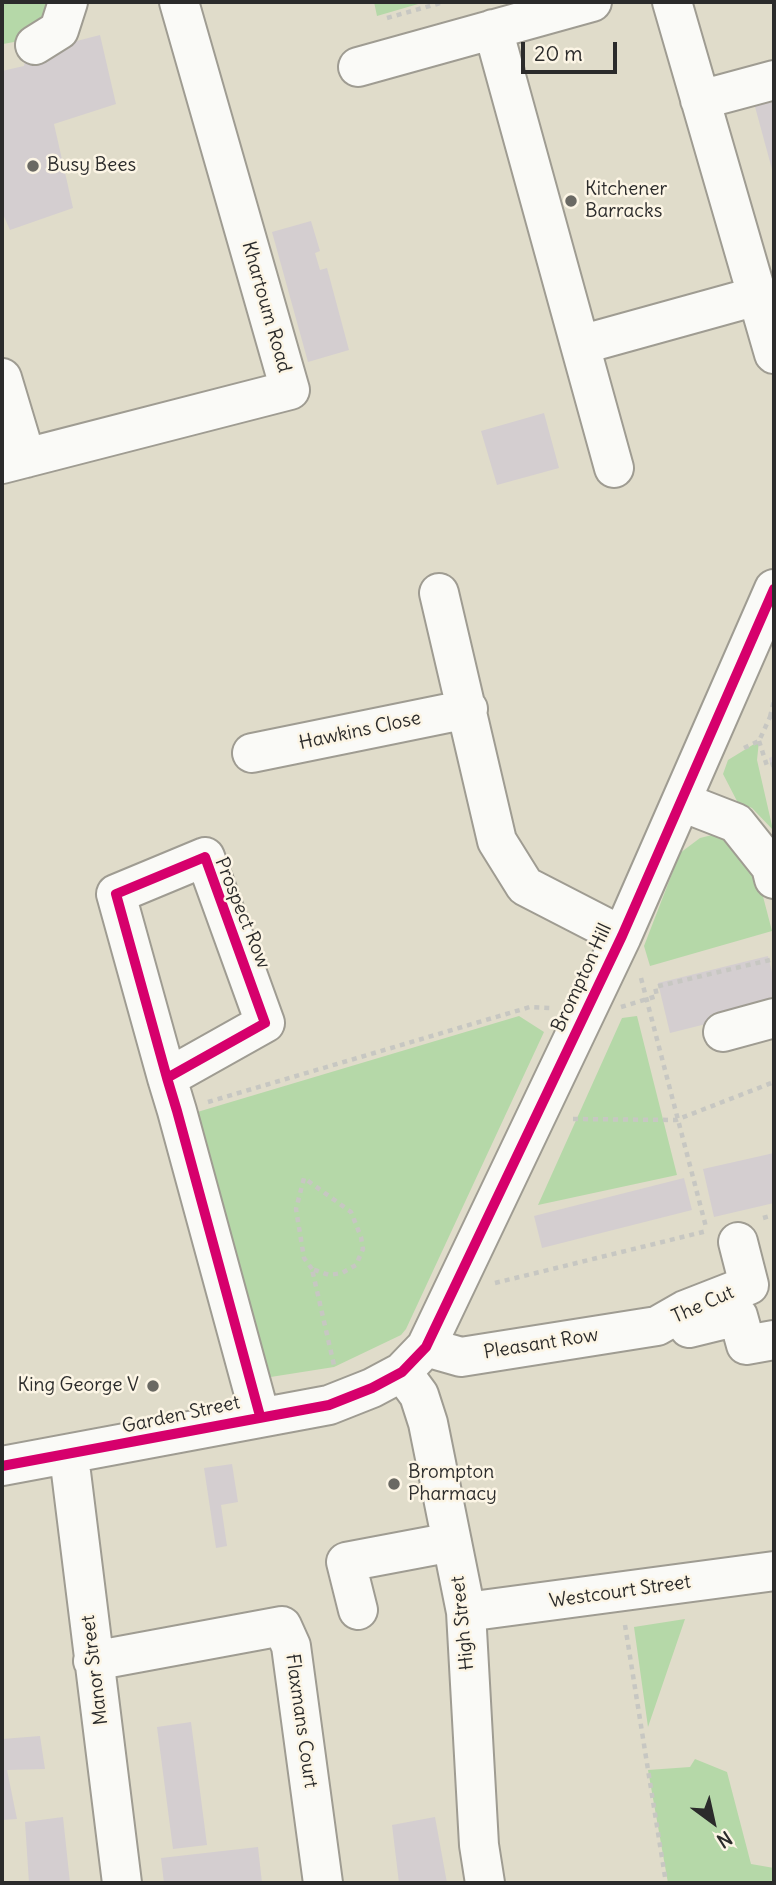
<!DOCTYPE html>
<html>
<head>
<meta charset="utf-8">
<style>
	body { margin:0 }
	#map { position:relative; width:776px; height:1885px; overflow:hidden; background:#e0dcca; font-family:Delius,sans-serif }
	canvas { display:block }
	.frame { position:absolute; inset:0; border:4px solid #2b2b2b; pointer-events:none }
	.north { position:absolute; left:678px; top:1787px; width:70px; height:70px; -webkit-text-stroke:5px #fcf5e5; paint-order:stroke; rotate:147deg; font-size:19px; font-weight:700; line-height:28px; text-align:center; color:#2b2b2b }
	.north::after { content:''; display:block; margin:auto; width:24px; height:32px; background:#2b2b2b; clip-path:polygon(50% 0,100% 100%,50% 72%,0 100%) }
	.scale { position:absolute; left:521px; top:42px; width:96px; height:32px; box-sizing:border-box; border:4px solid #2b2b2b; border-top:0; padding-left:9px; font-size:21px; line-height:24px; white-space:nowrap; color:#2b2b2b; -webkit-text-stroke:5px #fcf5e5; paint-order:stroke }
</style>
</head>
<body>
<div id="map">
<canvas width="776" height="1885"></canvas>
<div class="frame"></div>
<div class="north">N</div>
<div class="scale">20 m</div>
</div>
<script>
const ctx = document.querySelector('canvas').getContext('2d');
ctx.lineJoin = 'round';
function fill(path, color) {
  ctx.fillStyle = color;
  ctx.fill(path, 'evenodd');
}
function poly(rows) {
  const path = new Path2D();
  for (const r of rows) {
    path.moveTo(r[0], r[1]);
    for (let i = 2; i < r.length; i += 2) path.lineTo(r[i], r[i + 1]);
  }
  return path;
}
function stroke(path, color, width, dash) {
  ctx.strokeStyle = color;
  ctx.lineWidth = width;
  ctx.lineCap = dash ? 'butt' : 'round';
  ctx.setLineDash(dash || []);
  ctx.stroke(path);
}
function drawText(font, color, halo, rows, align = 'center') {
  ctx.font = font + ' Delius,sans-serif';
  ctx.lineWidth = 5;
  ctx.setLineDash([]);
  ctx.textBaseline = 'middle';
  ctx.strokeStyle = halo;
  ctx.fillStyle = color;
  for (const [text, x, y, turn = 0] of rows) {
    ctx.save();
    ctx.translate(x, y);
    ctx.rotate((+turn || 0) * Math.PI / 180);
    ctx.textAlign = isNaN(turn) ? turn : align;
    if (halo) ctx.strokeText(text, 0, 0);
    ctx.fillText(text, 0, 0);
    ctx.restore();
  }
}
fill(poly([
	[2,2,51,2,49,13,25,40,3,44],
	[374,2,425,2,377,16],
	[759,741,757,760,773,830,752,808,738,803,723,774,728,760],
	[716,834,730,836,753,858,772,931,650,966,644,946,680,853,700,838],
	[519,1016,544,1032,406,1329,401,1335,334,1367,258,1379,184,1116],
	[637,1016,677,1175,538,1205,622,1018],
	[685,1619,648,1727,634,1627],
	[695,1759,727,1772,751,1864,774,1868,774,1883,668,1883,648,1770,690,1767]
]), '#b5d8a8');
fill(poly([
	[100,35,116,104,54,124,73,208,10,230,2,212,2,71,24,66,26,54],
	[774,97,774,173,773,173,754,103],
	[311,221,320,251,315,253,320,270,327,268,349,350,308,362,272,232],
	[544,413,559,468,497,485,481,431],
	[774,756,774,775,773,775,769,758],
	[768,956,774,980,774,1007,670,1033,658,983],
	[774,1153,774,1203,714,1217,703,1169],
	[684,1178,692,1210,542,1248,534,1216],
	[232,1464,238,1502,221,1505,227,1546,216,1548,204,1468],
	[191,1722,207,1845,173,1849,157,1727],
	[40,1736,45,1769,7,1770,17,1819,2,1820,2,1739],
	[63,1817,70,1883,29,1883,25,1822],
	[435,1817,447,1883,399,1883,392,1825],
	[258,1847,262,1883,164,1883,161,1858]
]), '#d4ced0');
const minor = poly([
	[672,2,774,354],
	[493,29,580,345],
	[35,45,59,30,68,2],
	[358,67,592,2],
	[700,100,774,80],
	[2,378,26,458],
	[2,464,290,390,179,2],
	[614,468,580,345,757,296],
	[439,593,497,841,525,886,622,936],
	[252,753,468,709],
	[682,802,736,823,771,867,774,879],
	[723,1032,774,1018],
	[167,1078,265,1023,205,857,116,894,167,1078,177,1111,260,1416],
	[689,1328,738,1316,746,1345,774,1340],
	[426,1347,461,1357,657,1326,685,1310,749,1285,738,1242],
	[402,1372,419,1395,428,1423,466,1612,479,1845,485,1883],
	[69,1456,122,1883],
	[2,1466,329,1405,372,1388,402,1372,426,1347,622,936,774,589],
	[358,1610,346,1562,452,1542],
	[466,1612,774,1571],
	[93,1661,282,1626,291,1646,323,1883]
]);
stroke(minor, '#9f9c92', 42);
stroke(poly([
	[387,18,444,2],
	[770,717,774,701],
	[759,741,767,766,774,764,774,767],
	[744,748,759,741,770,717,774,716],
	[641,978,706,1227],
	[208,1102,530,1007,550,1008],
	[573,1119,676,1120,774,1082],
	[763,1218,774,1215],
	[312,1269,304,1258,296,1209,304,1178,351,1212,361,1237,363,1249,356,1265,342,1273,329,1275,312,1269,334,1365],
	[495,1283,707,1231],
	[625,1625,666,1883]
]), '#c7c7c2', 4.5, [5, 5]);
stroke(minor, '#fafaf7', 38);
stroke(poly([
	[621,1007,657,996,655,987,774,959]
]), '#c7c7c2', 4.5, [5, 5]);
stroke(poly([
	[167,1078,265,1023,205,857,116,894,167,1078,177,1111,260,1416],
	[2,1466,329,1405,372,1388,402,1372,426,1347,622,936,774,589]
]), '#d6006c', 10);
for (const [x, y, r, color] of [
	[33,166,7,"#6a6963"],
	[571,201,7,"#6a6963"],
	[153,1386,7,"#6a6963"],
	[394,1484,7,"#6a6963"]
]) {
  const dot = new Path2D();
  dot.arc(x, y, r, 0, 2 * Math.PI);
  ctx.fillStyle = color;
  ctx.fill(dot);
  stroke(dot, '#fcf5e5', 2.5);
}
drawText('19px', '#2b2b2b', '#fcf5e5', [
	["Busy Bees",47,166],
	["Kitchener",585,190],
	["Barracks",585,212],
	["King George V",139,1386,"right"],
	["Brompton",408,1473],
	["Pharmacy",408,1495]
], 'left');
drawText('19px', '#2b2b2b', '#fcf5e5', [
	["Khartoum Road",266,307,74],
	["Hawkins Close",360,731,-12],
	["Prospect Row",242,913,68],
	["Brompton Hill",582,978,-65],
	["The Cut",703,1305,-24],
	["Pleasant Row",541,1344,-9],
	["Garden Street",181,1415,-12],
	["Westcourt Street",620,1592,-8],
	["High Street",463,1623,-96],
	["Manor Street",95,1670,-97],
	["Flaxmans Court",301,1721,82]
]);
</script>
</body>
</html>
